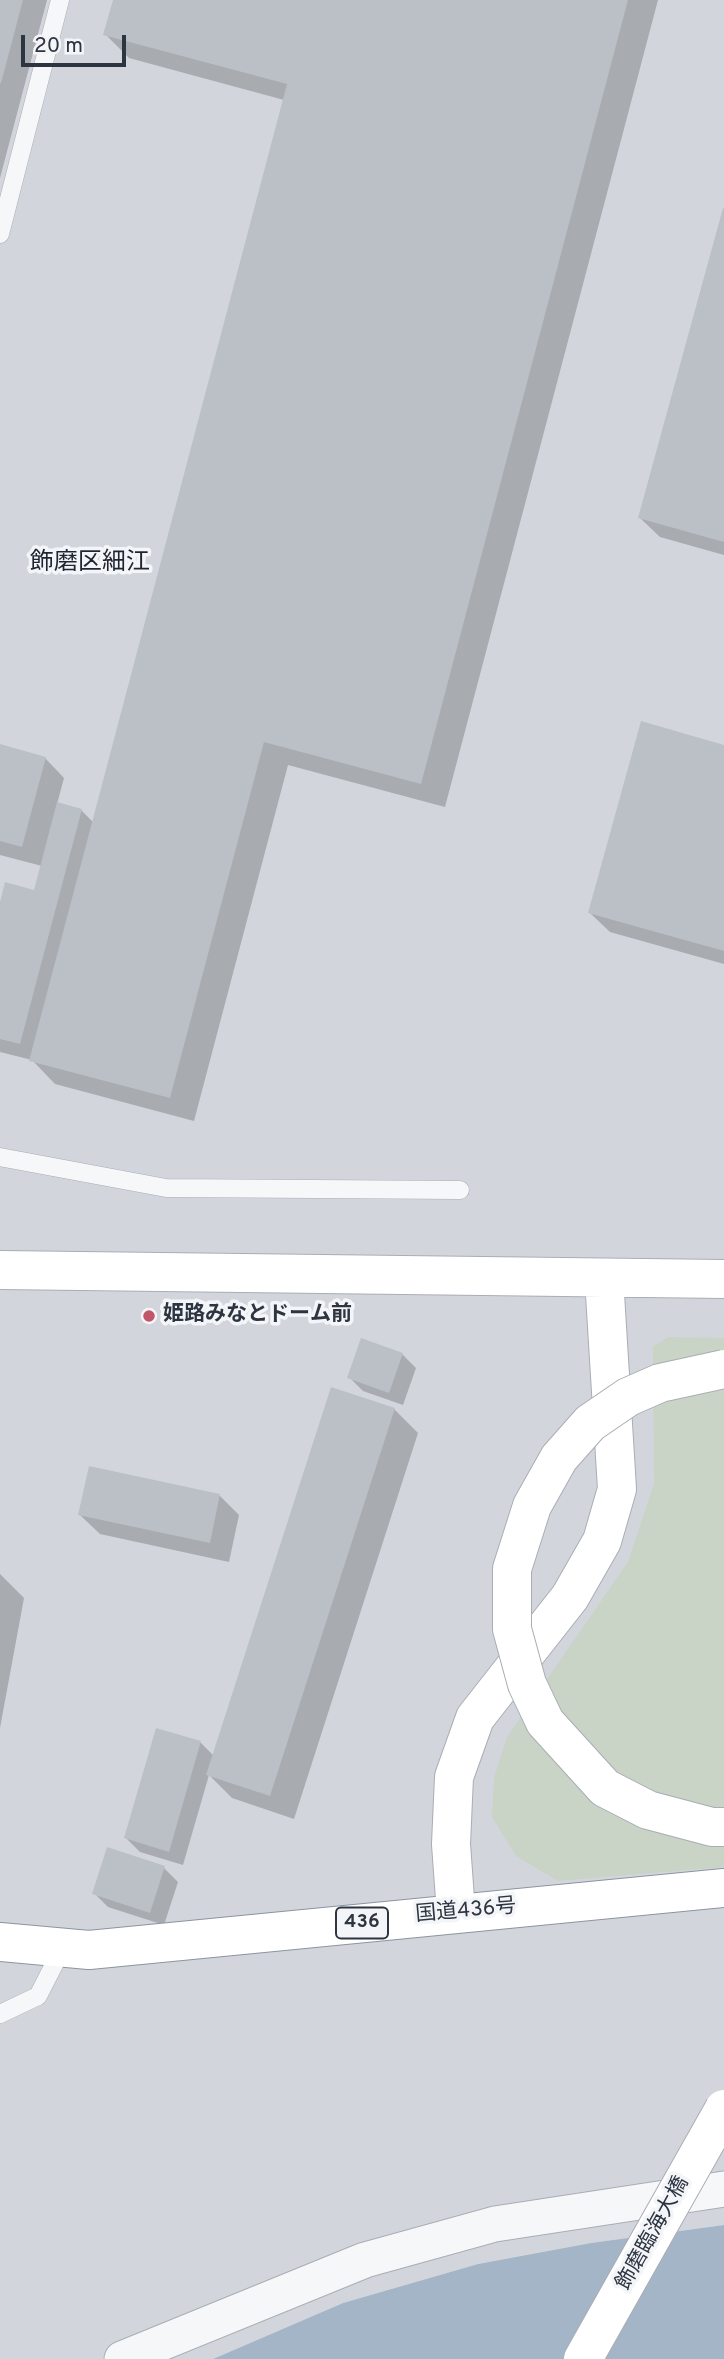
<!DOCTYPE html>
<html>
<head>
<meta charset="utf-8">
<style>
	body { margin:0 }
	#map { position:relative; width:724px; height:2359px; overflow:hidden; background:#e4e6ea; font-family:Overpass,sans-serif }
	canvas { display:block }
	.scale { position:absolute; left:21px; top:35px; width:105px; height:32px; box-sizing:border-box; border:4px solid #2d3541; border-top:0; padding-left:9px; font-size:21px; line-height:24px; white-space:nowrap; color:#2d3541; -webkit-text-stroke:5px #f3f5f8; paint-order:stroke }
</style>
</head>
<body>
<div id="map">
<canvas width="724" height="2359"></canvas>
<div class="scale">20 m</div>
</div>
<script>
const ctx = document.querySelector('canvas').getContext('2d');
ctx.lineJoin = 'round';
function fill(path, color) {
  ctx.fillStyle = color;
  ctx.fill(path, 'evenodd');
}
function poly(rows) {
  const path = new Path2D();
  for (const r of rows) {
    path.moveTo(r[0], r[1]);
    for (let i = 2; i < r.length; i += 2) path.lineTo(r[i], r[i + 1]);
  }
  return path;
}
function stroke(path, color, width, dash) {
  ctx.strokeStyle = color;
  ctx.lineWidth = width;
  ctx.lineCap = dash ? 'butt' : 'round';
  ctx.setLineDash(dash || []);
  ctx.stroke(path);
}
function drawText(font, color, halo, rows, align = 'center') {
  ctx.font = font + ' Overpass,"Noto Sans JP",sans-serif';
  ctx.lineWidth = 7;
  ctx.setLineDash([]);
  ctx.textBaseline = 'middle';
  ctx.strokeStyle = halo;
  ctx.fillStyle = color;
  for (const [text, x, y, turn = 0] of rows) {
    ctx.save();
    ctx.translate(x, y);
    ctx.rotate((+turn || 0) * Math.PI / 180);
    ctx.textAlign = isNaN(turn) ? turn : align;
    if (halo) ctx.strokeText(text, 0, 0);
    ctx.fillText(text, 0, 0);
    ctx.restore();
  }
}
fill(poly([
	[0,0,724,0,724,2225,591,2243,478,2264,343,2303,213,2359,0,2359]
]), '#d2d6dc');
fill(poly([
	[668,1337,724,1338,724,1867,558,1881,516,1856,492,1817,494,1778,507,1737,628,1562,654,1484,653,1347]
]), '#c9d3c6');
fill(poly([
	[724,2225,724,2359,213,2359,343,2303,478,2264,591,2243]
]), '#a3b5c6');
fill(poly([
	[0,0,47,0,0,178],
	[114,0,658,0,445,807,288,765,194,1121,55,1084,32,1060,0,1052,0,909,36,892,42,866,0,855,0,746,45,758,64,778,57,804,81,810,94,823,284,100,129,58,105,34],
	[724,211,724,555,660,537,640,518],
	[724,746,724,964,610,932,590,913],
	[402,1354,416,1368,403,1405,363,1391,349,1377],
	[394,1409,418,1433,294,1819,232,1798,209,1775,183,1865,140,1852,126,1838,157,1730,201,1743,214,1756],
	[220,1496,239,1515,229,1562,100,1534,80,1515],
	[0,1574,24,1598,0,1728],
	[164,1868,178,1882,164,1925,108,1907,94,1893]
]), '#0003');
fill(poly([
	[0,0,23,0,1,83,0,83],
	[113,0,628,0,421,784,264,742,170,1098,29,1061,287,84,103,35],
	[723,208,724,208,724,542,638,518],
	[641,721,724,745,724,951,588,913],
	[0,744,46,757,22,847,0,841],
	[57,802,82,809,20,1044,0,1039,0,902,5,882,34,890],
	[361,1338,403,1353,389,1393,347,1378],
	[331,1387,395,1408,270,1796,206,1775],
	[89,1466,220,1494,210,1543,78,1515],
	[156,1728,201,1741,169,1852,124,1838],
	[107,1847,165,1866,150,1913,92,1894]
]), '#bbc0c7');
const lane = poly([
	[0,234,60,0],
	[0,1157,166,1188,460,1190],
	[0,2014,38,1996,63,1947]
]);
const street = poly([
	[122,2359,365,2260,495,2224,724,2189]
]);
const secondary = poly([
	[0,1270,724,1279],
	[456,1913,451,1844,454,1777,475,1718,570,1597,602,1541,617,1489,604,1278]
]);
const highway = poly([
	[0,1942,89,1950,724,1888]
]);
stroke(lane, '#a9adb4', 19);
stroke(street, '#a9adb4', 37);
stroke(secondary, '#a9adb4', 40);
stroke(highway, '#8c94a0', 40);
stroke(lane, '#f6f7f9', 18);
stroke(street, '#f6f7f9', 35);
stroke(secondary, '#fff', 38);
stroke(highway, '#fff', 38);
const secondaryBridge = poly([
	[724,1369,660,1383,628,1397,590,1423,559,1458,532,1506,512,1569,512,1629,527,1684,545,1722,605,1788,648,1810,712,1827,724,1827],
	[583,2359,724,2109]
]);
stroke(secondaryBridge, '#a9adb4', 40, []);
stroke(secondaryBridge, '#fff', 38);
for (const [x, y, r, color] of [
	[149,1316,7,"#c25669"]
]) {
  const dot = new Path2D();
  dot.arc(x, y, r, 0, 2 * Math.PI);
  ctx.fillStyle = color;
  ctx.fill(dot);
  stroke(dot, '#f3f5f8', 2.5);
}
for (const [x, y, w] of [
	[362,1923,52]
]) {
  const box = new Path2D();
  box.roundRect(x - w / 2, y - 15.5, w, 31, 5);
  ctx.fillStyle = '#f3f5f8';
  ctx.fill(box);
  stroke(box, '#2d3541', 2);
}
drawText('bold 19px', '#2d3541', null, [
	["436",362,1923]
]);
drawText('bold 21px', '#2d3541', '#f3f5f8', [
	["姫路みなとドーム前",163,1316]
], 'left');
drawText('21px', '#2d3541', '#f3f5f8', [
	["国道436号",466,1912,-5],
	["飾磨臨海大橋",654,2234,-61]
]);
drawText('24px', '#1f2632', '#f3f5f8', [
	["飾磨区細江",90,564]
]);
</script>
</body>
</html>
